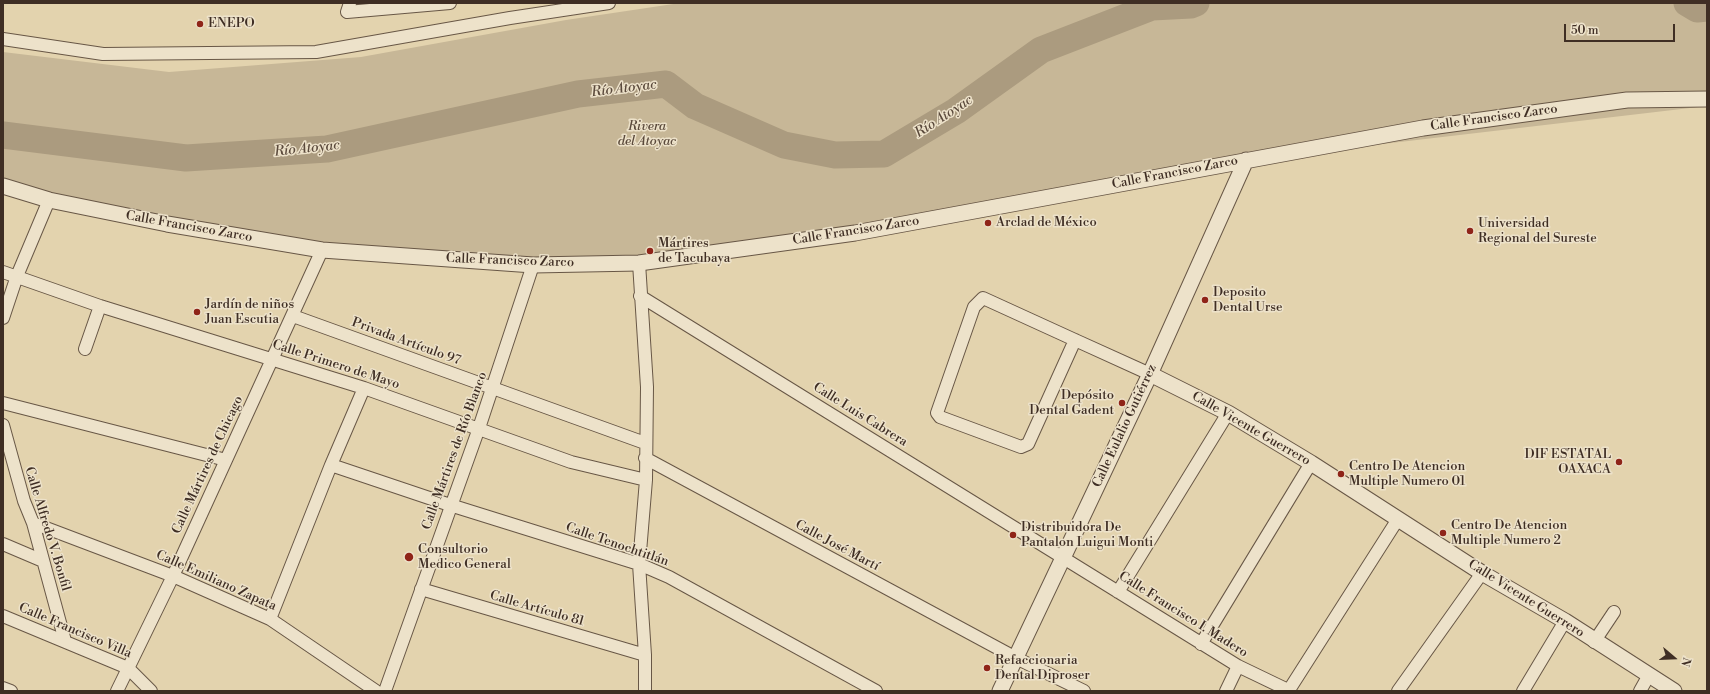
<!DOCTYPE html>
<html>
<head>
<meta charset="utf-8">
<style>
	body { margin:0 }
	#map { position:relative; width:1710px; height:694px; overflow:hidden; background:#e3d3ae; font-family:"Libre Bodoni",serif }
	canvas { display:block }
	.frame { position:absolute; inset:0; border:4px solid #3f2e24; pointer-events:none }
	.north { position:absolute; left:1654px; top:638px; width:40px; height:40px; -webkit-text-stroke:3px #ede2ca; paint-order:stroke; rotate:109deg; font-size:11px; font-weight:700; line-height:16px; text-align:center; color:#3f2e24 }
	.north::after { content:''; display:block; margin:auto; width:14px; height:18px; background:#3f2e24; clip-path:polygon(50% 0,100% 100%,50% 72%,0 100%) }
	.scale { position:absolute; left:1564px; top:24px; width:111px; height:18px; box-sizing:border-box; border:2px solid #3f2e24; border-top:0; padding-left:5px; font-size:12px; line-height:14px; white-space:nowrap; color:#3f2e24; -webkit-text-stroke:3px #ede2ca; paint-order:stroke }
</style>
</head>
<body>
<div id="map">
<canvas width="1710" height="694"></canvas>
<div class="frame"></div>
<div class="north">N</div>
<div class="scale">50 m</div>
</div>
<script>
const ctx = document.querySelector('canvas').getContext('2d');
ctx.lineJoin = 'round';
function fill(path, color) {
  ctx.fillStyle = color;
  ctx.fill(path, 'evenodd');
}
function poly(rows) {
  const path = new Path2D();
  for (const r of rows) {
    path.moveTo(r[0], r[1]);
    for (let i = 2; i < r.length; i += 2) path.lineTo(r[i], r[i + 1]);
  }
  return path;
}
function stroke(path, color, width, dash) {
  ctx.strokeStyle = color;
  ctx.lineWidth = width;
  ctx.lineCap = dash ? 'butt' : 'round';
  ctx.setLineDash(dash || []);
  ctx.stroke(path);
}
function drawText(font, color, halo, rows, align = 'center') {
  ctx.font = font + ' "Libre Bodoni",serif';
  ctx.lineWidth = 3;
  ctx.setLineDash([]);
  ctx.textBaseline = 'middle';
  ctx.strokeStyle = halo;
  ctx.fillStyle = color;
  for (const [text, x, y, turn = 0] of rows) {
    ctx.save();
    ctx.translate(x, y);
    ctx.rotate((+turn || 0) * Math.PI / 180);
    ctx.textAlign = isNaN(turn) ? turn : align;
    if (halo) ctx.strokeText(text, 0, 0);
    ctx.fillText(text, 0, 0);
    ctx.restore();
  }
}
fill(poly([
	[680,3,1707,3,1707,106,1246,160,639,263,322,250,167,224,3,182,3,52,169,72,361,57,566,20]
]), '#c7b797');
stroke(poly([
	[1687,3,1697,9,1707,8],
	[3,135,186,158,327,149,578,94,666,84,695,106,784,145,835,155,884,154,956,111,1041,50,1152,7,1191,5,1196,3]
]), '#ab9b7f', 27);
const minor = poly([
	[350,3,347,12,450,3],
	[3,39,103,54,316,52,510,18,609,3],
	[639,263,647,387,646,480,639,564,645,655,645,691],
	[3,272,100,306,364,388,571,462,646,480],
	[640,296,1238,666,1290,691],
	[293,316,645,443],
	[3,318,17,276,49,200],
	[1075,340,1028,444,1021,447,940,417,937,413,974,307,983,298,1075,340,1150,374],
	[85,349,100,306],
	[3,403,226,460],
	[3,425,24,501,33,523,65,641],
	[645,458,1016,658,1084,691],
	[331,465,450,505,639,564,669,577,876,691],
	[33,523,173,576,270,619,376,691],
	[3,544,43,561],
	[421,589,645,655],
	[1118,592,1228,413],
	[3,616,128,668,151,691],
	[270,619,331,465,364,388],
	[1594,642,1614,612],
	[1201,644,1311,463],
	[3,688,11,691],
	[1289,690,1398,519],
	[117,691,173,576,322,250],
	[385,691,479,428,533,265],
	[1226,691,1238,666],
	[1398,691,1482,573],
	[1523,691,1565,621],
	[1640,691,1649,675]
]);
const tertiary = poly([
	[3,186,49,200,167,224,322,250,533,265,639,263,855,233,1423,128,1627,100,1707,99],
	[1150,374,1228,413,1311,463,1482,573,1565,621,1674,691],
	[1000,691,1150,374,1246,160]
]);
stroke(minor, '#685746', 14);
stroke(tertiary, '#685746', 17);
stroke(minor, '#ede2ca', 12);
stroke(tertiary, '#ede2ca', 15);
for (const [x, y, r, color] of [
	[200,24,4,"#8f2418"],
	[988,223,4,"#8f2418"],
	[1470,231,4,"#8f2418"],
	[650,251,4,"#8f2418"],
	[1205,300,4,"#8f2418"],
	[197,312,4,"#8f2418"],
	[1122,403,4,"#8f2418"],
	[1619,462,4,"#8f2418"],
	[1341,474,4,"#8f2418"],
	[1443,533,4,"#8f2418"],
	[1013,535,4,"#8f2418"],
	[409,557,5,"#8f2418"],
	[987,668,4,"#8f2418"]
]) {
  const dot = new Path2D();
  dot.arc(x, y, r, 0, 2 * Math.PI);
  ctx.fillStyle = color;
  ctx.fill(dot);
  stroke(dot, '#ede2ca', 1.5);
}
drawText('13px', '#3f2e24', '#ede2ca', [
	["ENEPO",208,24],
	["Arclad de México",996,223],
	["Universidad",1478,224],
	["Regional del Sureste",1478,239],
	["Mártires",658,244],
	["de Tacubaya",658,259],
	["Deposito",1213,293],
	["Dental Urse",1213,308],
	["Jardín de niños",205,305],
	["Juan Escutia",205,320],
	["Depósito",1114,396,"right"],
	["Dental Gadent",1114,411,"right"],
	["DIF ESTATAL",1611,455,"right"],
	["OAXACA",1611,470,"right"],
	["Centro De Atencion",1349,467],
	["Multiple Numero 01",1349,482],
	["Centro De Atencion",1451,526],
	["Multiple Numero 2",1451,541],
	["Distribuidora De",1021,528],
	["Pantalon Luigui Monti",1021,543],
	["Consultorio",418,550],
	["Medico General",418,565],
	["Refaccionaria",995,661],
	["Dental Diproser",995,676]
], 'left');
drawText('13px', '#3f2e24', '#ede2ca', [
	["Calle Francisco Zarco",1494,118,-8],
	["Calle Francisco Zarco",1175,173,-11],
	["Calle Francisco Zarco",189,227,10],
	["Calle Francisco Zarco",856,231,-9],
	["Calle Francisco Zarco",510,261,2],
	["Privada Artículo 97",406,342,20],
	["Calle Primero de Mayo",336,365,18],
	["Calle Luis Cabrera",860,415,32],
	["Calle Eulalio Gutiérrez",1125,426,-65],
	["Calle Vicente Guerrero",1251,429,30],
	["Calle Mártires de Río Blanco",455,451,-70],
	["Calle Mártires de Chicago",208,465,-65],
	["Calle Alfredo V. Bonfil",47,529,73],
	["Calle Tenochtitlán",617,545,19],
	["Calle José Martí",837,546,28],
	["Calle Emiliano Zapata",216,581,24],
	["Calle Vicente Guerrero",1526,599,32],
	["Calle Artículo 81",537,609,16],
	["Calle Francisco I. Madero",1183,615,32],
	["Calle Francisco Villa",75,631,23]
]);
drawText('italic 13px', '#5a493b', '#ede2ca', [
	["Rivera",647,127],
	["del Atoyac",647,142]
]);
drawText('italic 14px', '#5a493b', '#ede2ca', [
	["Río Atoyac",624,89,-7],
	["Río Atoyac",944,117,-33],
	["Río Atoyac",307,149,-6]
]);
</script>
</body>
</html>
